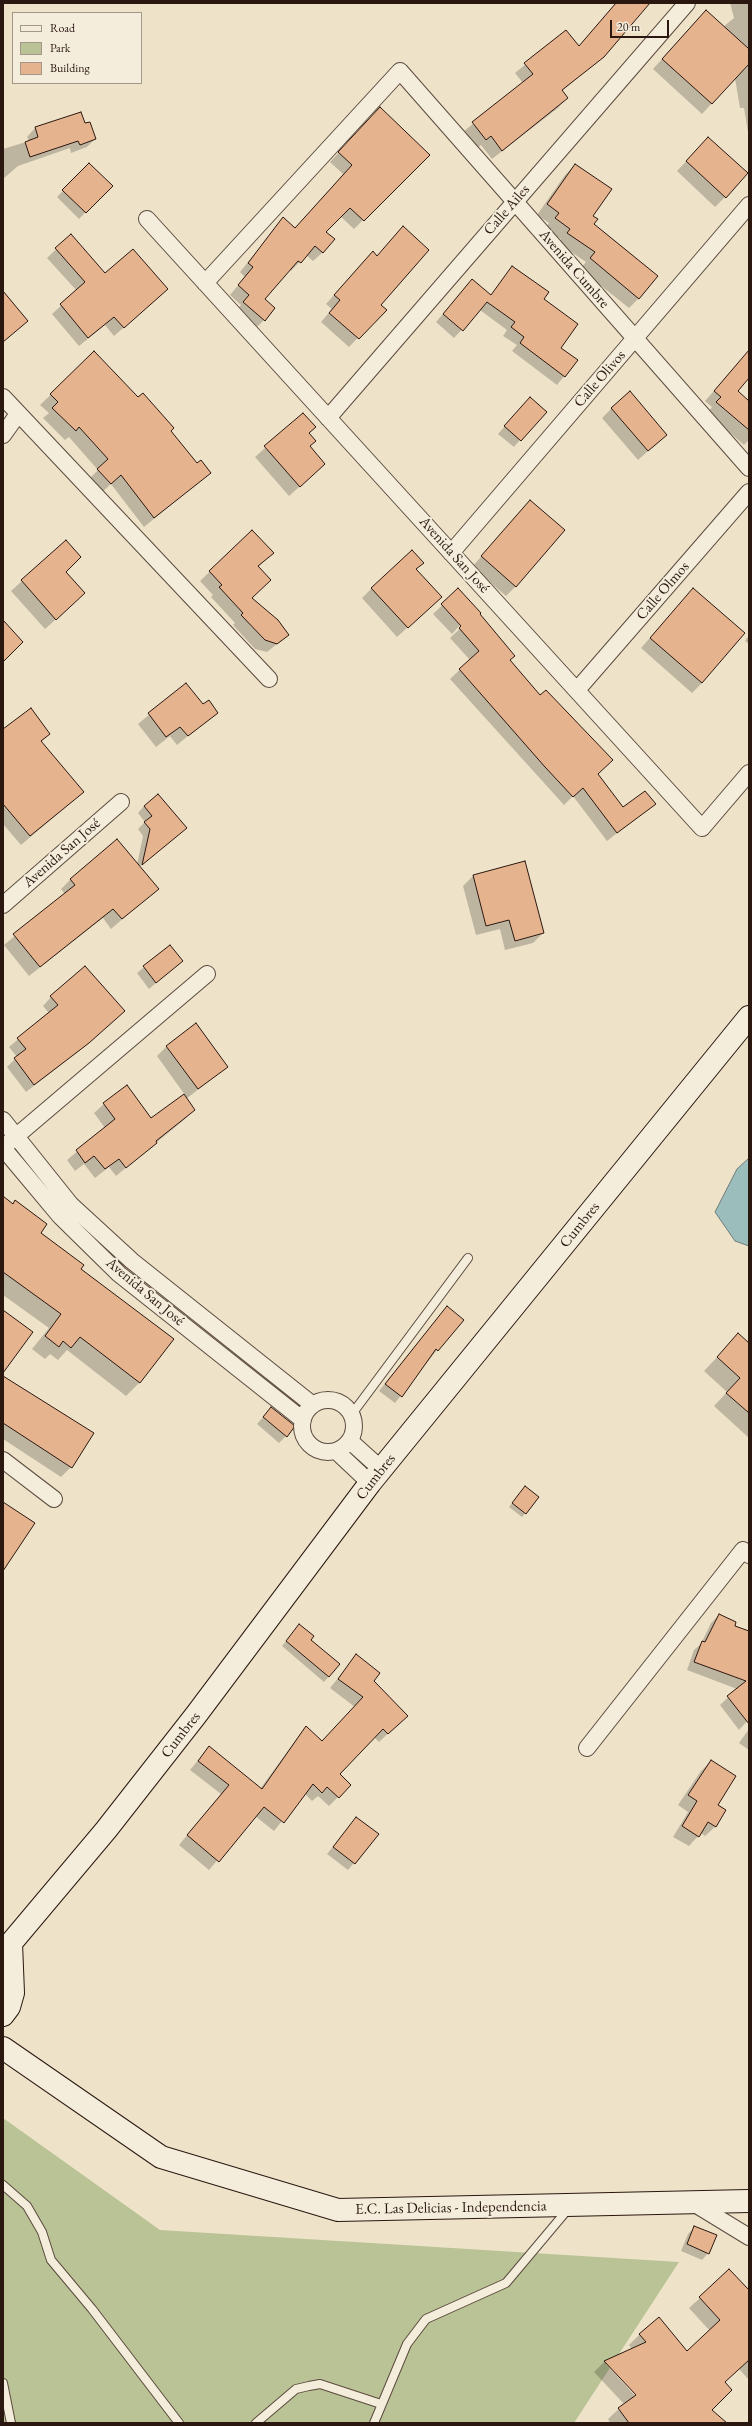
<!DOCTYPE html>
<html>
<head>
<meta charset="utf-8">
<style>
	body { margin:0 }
	#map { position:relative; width:752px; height:2426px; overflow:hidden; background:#eee3c9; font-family:"EB Garamond",serif }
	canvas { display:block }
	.frame { position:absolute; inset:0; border:4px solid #2a1710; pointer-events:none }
	.legend { position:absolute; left:12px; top:12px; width:130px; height:72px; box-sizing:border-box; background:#f4eddc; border:1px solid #a3978a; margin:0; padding:5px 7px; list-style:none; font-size:12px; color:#2a1710 }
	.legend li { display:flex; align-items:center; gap:8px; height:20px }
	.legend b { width:20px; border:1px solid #a3978a }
	.scale { position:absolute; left:610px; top:20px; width:59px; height:18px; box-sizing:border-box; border:2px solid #2a1710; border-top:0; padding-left:5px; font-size:12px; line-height:14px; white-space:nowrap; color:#2a1710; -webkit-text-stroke:3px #f4eddc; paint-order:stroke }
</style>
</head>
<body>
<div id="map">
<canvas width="752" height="2426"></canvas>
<div class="frame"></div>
<ul class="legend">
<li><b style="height:5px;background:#f4eddc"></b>Road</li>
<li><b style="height:11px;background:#bac396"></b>Park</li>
<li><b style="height:11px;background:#e6b38f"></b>Building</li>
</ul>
<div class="scale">20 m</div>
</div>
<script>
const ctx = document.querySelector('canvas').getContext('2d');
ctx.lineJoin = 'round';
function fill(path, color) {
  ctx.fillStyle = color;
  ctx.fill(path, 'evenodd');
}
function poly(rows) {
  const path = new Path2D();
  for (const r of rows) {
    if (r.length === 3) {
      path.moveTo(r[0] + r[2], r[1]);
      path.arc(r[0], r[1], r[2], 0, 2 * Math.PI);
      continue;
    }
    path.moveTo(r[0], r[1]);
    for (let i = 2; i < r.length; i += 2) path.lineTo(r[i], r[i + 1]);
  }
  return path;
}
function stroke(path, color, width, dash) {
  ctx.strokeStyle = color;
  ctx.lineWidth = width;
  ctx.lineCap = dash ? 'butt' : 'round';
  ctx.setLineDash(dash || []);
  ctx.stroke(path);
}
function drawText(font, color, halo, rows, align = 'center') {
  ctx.font = font + ' "EB Garamond",serif';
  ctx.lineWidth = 4;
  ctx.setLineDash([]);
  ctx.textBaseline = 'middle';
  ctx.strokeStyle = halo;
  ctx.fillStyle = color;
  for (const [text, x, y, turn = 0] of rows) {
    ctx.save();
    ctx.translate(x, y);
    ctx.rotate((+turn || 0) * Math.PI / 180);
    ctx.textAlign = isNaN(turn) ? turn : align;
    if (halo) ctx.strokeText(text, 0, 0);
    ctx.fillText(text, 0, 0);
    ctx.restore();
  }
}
fill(poly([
	[3,2118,160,2230,679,2262,574,2423,3,2423]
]), '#bac396');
const water = poly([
	[749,1158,749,1246,735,1241,715,1212,737,1169,749,1158]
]);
fill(water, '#9bbdbc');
stroke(water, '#6e7b77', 1);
fill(poly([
	[616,3,649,3,603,57,562,91,567,98,558,108,492,159,481,145,476,149,463,132,523,83,515,73,566,31,578,47],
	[730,3,749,3,749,138,744,108,740,108,735,78,702,114,653,69,696,21,723,27,734,18],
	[371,118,428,155,354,229,340,216,325,232,333,239,322,253,313,261,306,255,291,271,289,269,263,299,264,320,255,329,235,311,241,305,230,295,245,277,240,272,283,219,295,229,343,174,330,162],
	[84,125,95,139,87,147,71,153,70,148,18,166,3,179,3,149,29,141,27,137,35,128],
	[708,138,725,197,715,207,677,171],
	[89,164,111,186,79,219,57,197],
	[575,165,593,225,639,298,629,308,580,269,586,262,558,243,561,239,545,229,549,223,537,215,565,175],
	[71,235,105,274,158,298,114,336,105,325,79,346,52,314,77,291,47,258],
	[364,261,380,305,385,310,349,347,321,322,332,309,326,304],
	[513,268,543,299,560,348,577,360,557,385,512,351,517,345,503,336,507,330,480,310,454,338,436,322,472,280,490,296],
	[94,353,197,465,210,473,144,527,111,484,100,494,88,480,98,470,69,437,65,440,43,418,49,413,40,405],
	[741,360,749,367,749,376,736,391,749,402,749,440,744,445,707,413,712,407,705,401],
	[524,405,520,440,514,447,498,434],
	[612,408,666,435,638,460,602,418],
	[303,414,308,434,314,474,289,496,255,457],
	[530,501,516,586,506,596,472,567],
	[252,531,263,562,258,567,251,598,288,635,267,652,255,649,233,625,235,623,211,597,213,595,200,581],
	[66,541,65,572,74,603,45,629,11,591],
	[422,563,415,570,430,607,397,637,362,598,372,588],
	[693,589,702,683,692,693,641,648],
	[458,590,479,614,509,661,623,809,654,804,607,841,573,796,564,805,450,679,470,660,450,638,463,626,461,624,452,634,433,614],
	[749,635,749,644,745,641],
	[186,684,203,706,217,712,177,745,170,736,156,747,138,724],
	[3,730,49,734,41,742,73,801,21,845,3,824],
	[144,806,186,828,139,867,157,889,111,929,103,918,29,976,4,945,65,894,61,889,71,879,137,865,143,836,138,829,145,822,138,813],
	[524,862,543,933,533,943,505,950,500,929,476,935,463,886,473,876],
	[170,946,182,961,149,989,137,973],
	[51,997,124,1011,79,1051,26,1092,7,1067,17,1057,9,1047,49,1013,43,1006],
	[167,1046,227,1067,186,1099,194,1110,185,1119,116,1176,109,1167,95,1178,84,1164,75,1171,67,1160,105,1128,94,1113,104,1104,151,1120,185,1095,157,1056],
	[3,1202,12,1204,15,1202,40,1233,80,1269,173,1339,139,1383,126,1396,67,1350,58,1360,50,1354,45,1359,32,1349,49,1328,3,1295],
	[441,1314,437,1350,395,1403,379,1391],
	[738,1335,749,1344,749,1438,714,1406,727,1392,704,1371],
	[3,1378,71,1467,61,1477,3,1439],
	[265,1415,286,1436,279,1443,257,1424],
	[522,1490,538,1497,522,1517,509,1507],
	[719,1615,733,1627,749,1633,749,1719,739,1730,720,1705,737,1689,687,1670,694,1650,701,1644,711,1623],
	[299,1625,309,1640,339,1665,324,1682,282,1646],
	[356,1656,397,1725,379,1742,374,1737,338,1774,350,1785,329,1806,318,1796,312,1801,304,1793,274,1831,255,1816,209,1870,179,1845,221,1794,190,1770,209,1747,260,1789,298,1737,306,1728,322,1742,355,1707,330,1688],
	[749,1729,749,1750,739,1743],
	[711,1761,717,1806,716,1826,705,1836,701,1833,689,1846,673,1837,688,1812,678,1805,701,1771],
	[356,1818,377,1835,348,1870,327,1854],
	[695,2227,708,2253,702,2260,681,2251,688,2234],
	[749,2292,749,2380,739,2369,724,2382,707,2423,610,2423,608,2419,624,2404,594,2372,605,2361,632,2349,629,2345,640,2334,687,2352,710,2331,689,2308,700,2298],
	[606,2364,608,2364,640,2398,638,2399]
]), '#0003');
const building = poly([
	[616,3,650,3,604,57,562,90,568,98,502,151,491,136,486,140,472,122,533,74,524,63,566,30,579,46,616,3],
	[706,10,749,49,749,64,712,104,662,59,706,10],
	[380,107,430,155,364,221,350,208,326,232,335,239,323,253,315,246,301,263,298,261,265,299,275,308,265,321,243,302,249,295,238,285,253,267,248,263,283,217,295,228,352,165,338,152,380,107],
	[81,112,85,123,90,122,96,139,80,145,78,141,30,157,25,142,38,137,35,127,81,112],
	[708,137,748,173,726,198,686,161,708,137],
	[89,163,113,186,86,213,62,190,89,163],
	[575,164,612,189,593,216,598,219,594,224,658,276,639,299,590,258,595,252,567,233,570,229,555,218,559,213,547,204,575,164],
	[403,226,429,250,381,305,387,310,359,339,329,313,340,300,334,295,373,251,377,256,403,226],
	[71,234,105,273,133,249,168,289,124,328,114,317,88,338,60,304,85,282,55,248,71,234],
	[512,266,549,292,544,299,578,324,561,348,578,360,565,377,520,343,524,337,511,327,515,322,487,302,463,331,443,314,472,279,491,295,512,266],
	[3,291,28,321,3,342,3,291],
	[749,350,749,378,738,391,749,401,749,430,716,402,721,397,714,391,749,350],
	[94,351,138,397,143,393,174,428,171,431,197,463,201,460,211,473,154,518,121,475,111,484,97,469,108,459,79,427,76,431,52,408,58,402,50,394,94,351],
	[630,391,667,435,648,451,611,408,630,391],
	[530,397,547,412,521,441,504,426,530,397],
	[303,413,316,427,309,433,316,441,310,446,325,464,300,487,264,446,303,413],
	[530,500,565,530,516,587,481,556,530,500],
	[252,530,274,553,258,566,271,580,252,598,278,620,289,635,277,644,265,640,241,615,243,613,219,587,222,585,209,571,252,530],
	[66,540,81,557,66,572,85,593,56,620,21,580,66,540],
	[412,550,424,563,416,569,442,597,408,628,371,588,412,550],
	[458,588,481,613,480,614,515,656,510,660,540,695,546,690,613,760,598,774,623,807,645,791,656,804,617,833,583,788,573,797,545,767,459,669,479,651,459,628,461,626,441,604,458,588],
	[693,588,745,633,702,683,650,638,693,588],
	[3,620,23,642,3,662,3,620],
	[186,683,203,704,209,700,218,713,188,736,180,727,166,737,148,713,186,683],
	[31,708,50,734,41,741,84,792,30,836,3,804,3,729,31,708],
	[158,794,187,828,142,865,150,829,144,822,152,816,144,806,158,794],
	[117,839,159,889,122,919,113,909,40,967,13,934,75,885,70,879,117,839],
	[525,861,544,933,515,941,509,920,486,926,473,875,525,861],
	[170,945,183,961,156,983,143,966,170,945],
	[85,966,125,1011,89,1043,34,1085,14,1058,26,1049,17,1038,58,1005,50,996,85,966],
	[196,1023,228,1067,198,1089,166,1046,196,1023],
	[127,1085,151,1118,184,1094,195,1110,156,1141,157,1143,126,1168,119,1159,105,1169,94,1156,85,1163,76,1150,115,1119,103,1103,127,1085],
	[3,1196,13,1204,15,1200,47,1224,41,1233,84,1265,81,1269,174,1339,140,1383,80,1337,71,1348,63,1341,59,1347,45,1336,61,1314,3,1272,3,1196],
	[447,1306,464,1320,438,1351,436,1349,402,1397,385,1384,447,1306],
	[3,1310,33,1332,3,1373,3,1310],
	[738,1333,749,1343,749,1413,726,1393,740,1378,717,1357,738,1333],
	[3,1376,94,1433,72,1468,3,1423,3,1376],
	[271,1407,295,1426,287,1437,263,1417,271,1407],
	[525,1486,539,1497,526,1514,512,1503,525,1486],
	[3,1502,35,1523,3,1571,3,1502],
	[719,1614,736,1622,735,1626,749,1631,749,1724,727,1696,746,1681,694,1662,702,1641,705,1642,719,1614],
	[299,1624,314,1636,311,1640,340,1664,329,1677,286,1641,299,1624],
	[356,1654,380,1673,374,1681,408,1716,388,1734,383,1729,340,1774,351,1785,339,1798,327,1787,322,1793,313,1784,284,1823,264,1807,219,1862,187,1835,229,1785,198,1761,209,1746,262,1789,306,1726,322,1741,363,1697,338,1679,356,1654],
	[711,1760,736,1776,718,1805,726,1810,716,1827,708,1822,699,1837,682,1826,697,1801,688,1795,711,1760],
	[356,1817,379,1834,355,1864,333,1847,356,1817],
	[694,2226,717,2235,709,2254,687,2244,694,2226],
	[729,2269,749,2290,749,2360,725,2382,732,2390,712,2410,727,2423,629,2423,618,2408,636,2395,604,2361,646,2342,639,2334,659,2317,687,2351,720,2320,699,2297,729,2269]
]);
fill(building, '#e6b38f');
stroke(building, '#2a1710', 1);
const lane = poly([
	[352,1414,468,1258],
	[3,2185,27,2206,42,2232,51,2260,92,2309,179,2423],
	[3,2383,11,2423],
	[256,2423,296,2389,309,2386,320,2384,381,2404],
	[374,2423,407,2344,426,2319,506,2283,569,2208]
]);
const street = poly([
	[147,219,702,828,749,773],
	[205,283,400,71,749,468],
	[3,397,269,679],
	[328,418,687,3],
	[3,435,18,414],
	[451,553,749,205],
	[577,690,749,492],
	[3,905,121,802],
	[3,1120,71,1205,132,1261,313,1405],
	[7,1144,207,974],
	[3,1148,60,1216,119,1274,303,1420],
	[328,1426,26],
	[350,1441,381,1469],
	[336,1451,370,1483],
	[3,1460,54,1499],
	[587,1748,743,1550,749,1555],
	[695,2204,749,2237]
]);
const secondary = poly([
	[3,1947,11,1943,106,1830,196,1715,370,1483,749,1017],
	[3,2015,9,2007,13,1993,11,1943],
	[3,2048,161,2157,338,2210,749,2201]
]);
stroke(lane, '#5b4a3e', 10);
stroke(street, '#5b4a3e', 18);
stroke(secondary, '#2a1710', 24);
stroke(lane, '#f4eddc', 8);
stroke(street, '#f4eddc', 16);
stroke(secondary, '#f4eddc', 22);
drawText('15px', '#2a1710', '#f4eddc', [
	["Calle Ailes",507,210,-49],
	["Avenida Cumbre",574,269,49],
	["Calle Olivos",600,379,-49],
	["Avenida San José",454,555,48],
	["Calle Olmos",663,591,-49],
	["Avenida San José",62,853,-41],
	["Cumbres",580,1225,-51],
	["Avenida San José",145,1292,40],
	["Cumbres",376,1477,-52],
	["Cumbres",181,1735,-52],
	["E.C. Las Delicias - Independencia",451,2208,-1]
]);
</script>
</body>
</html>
